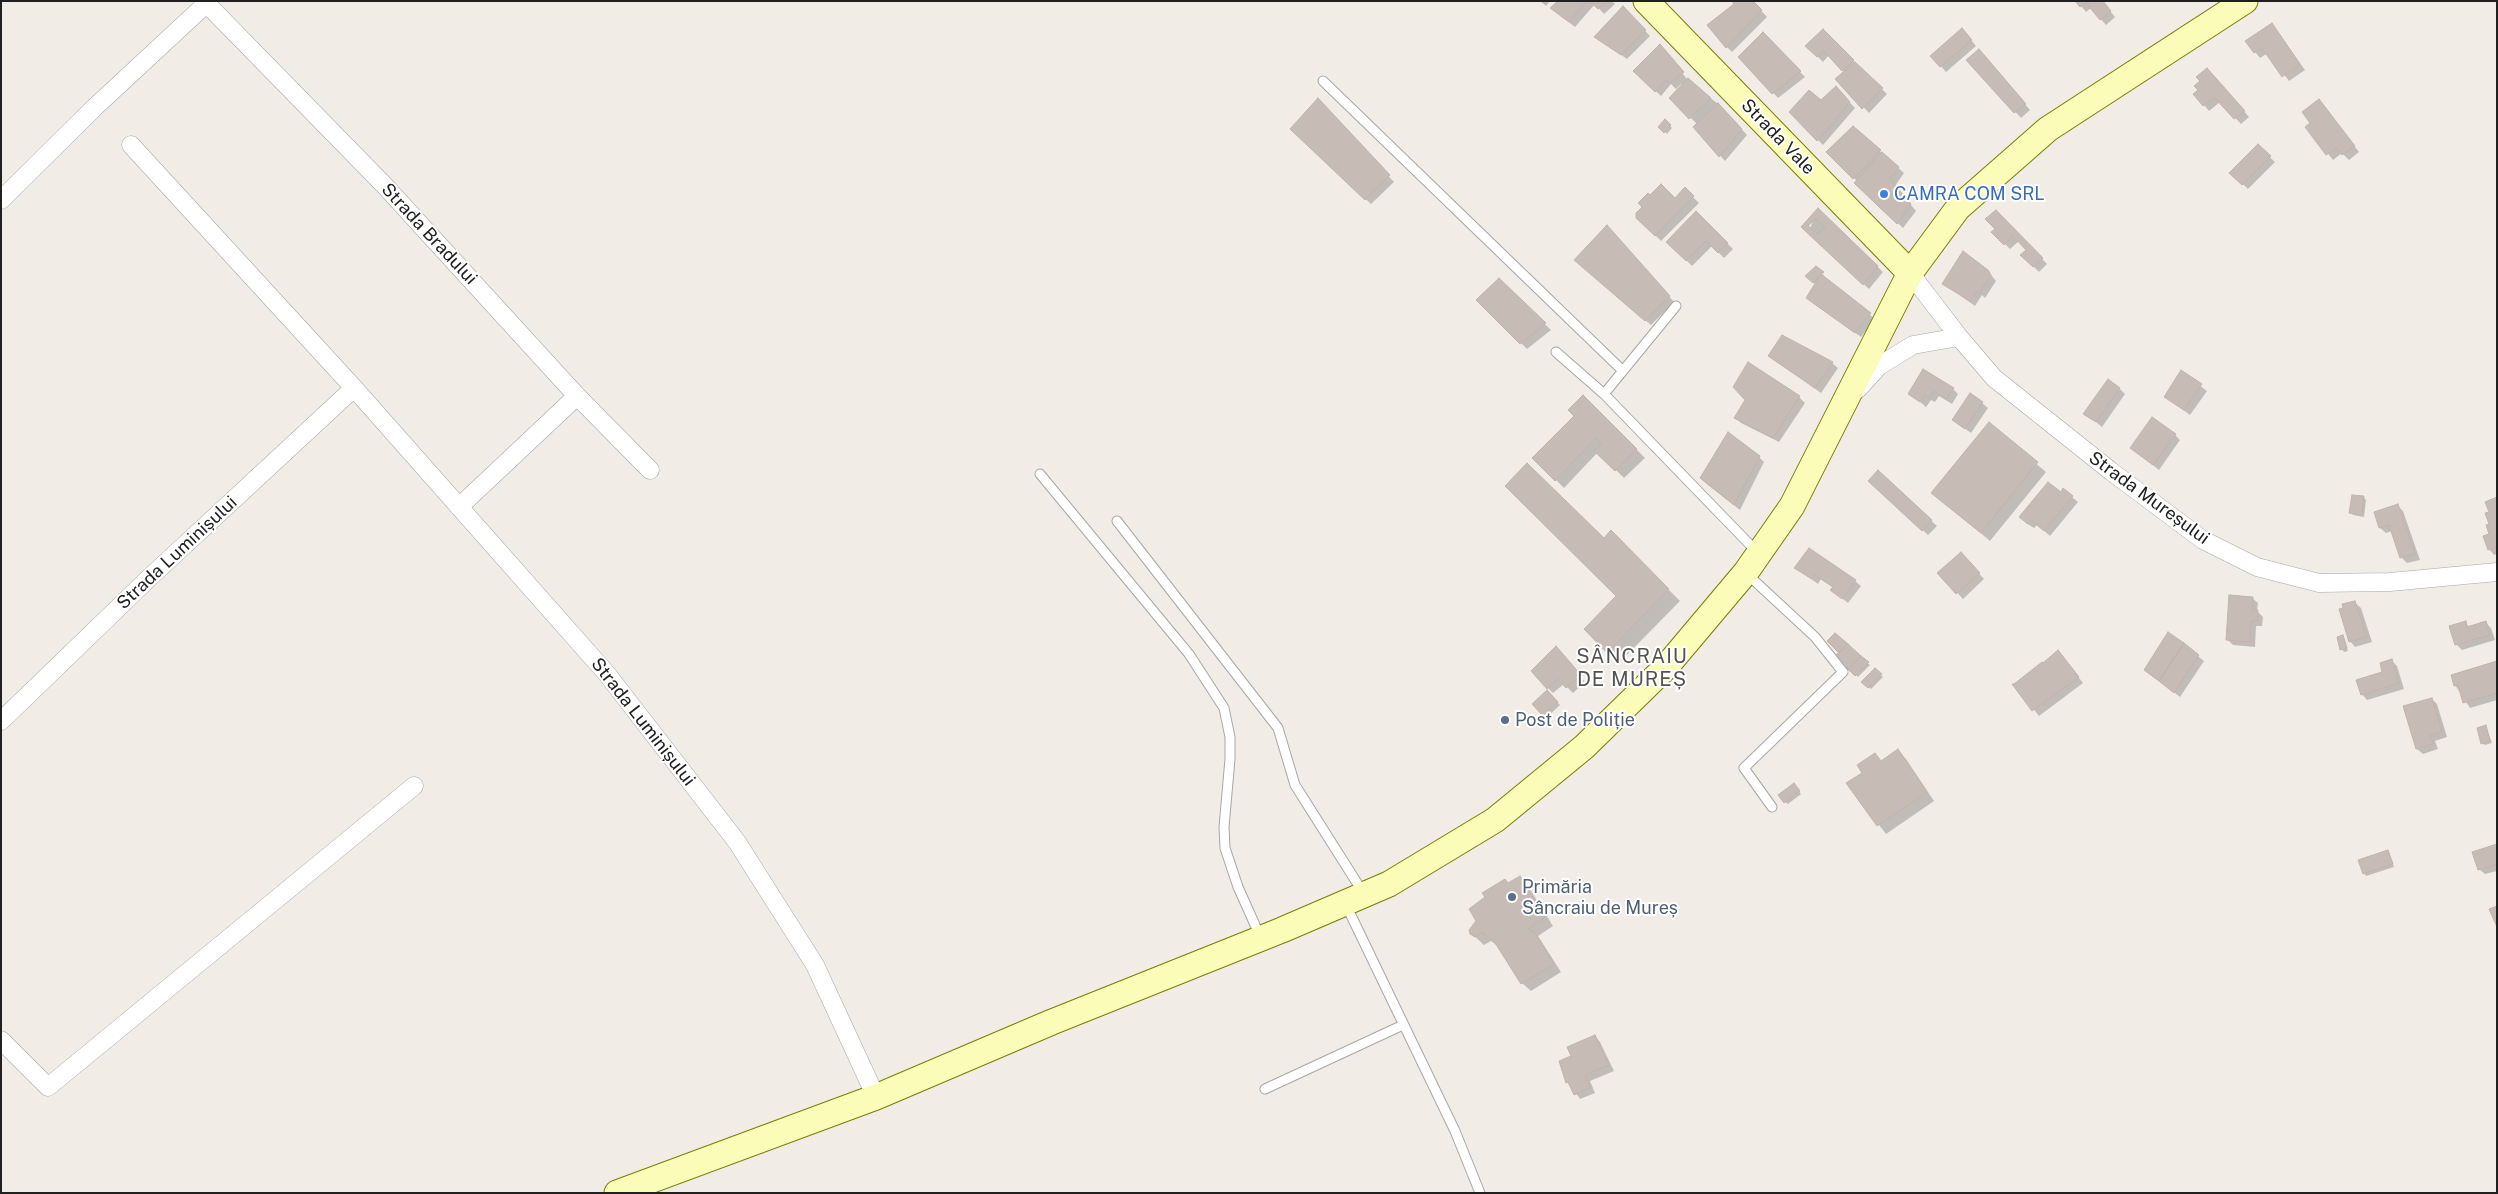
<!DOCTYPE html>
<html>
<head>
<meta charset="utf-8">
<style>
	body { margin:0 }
	#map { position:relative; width:2498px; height:1194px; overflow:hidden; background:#f1ede6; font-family:"Public Sans",sans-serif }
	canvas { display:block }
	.frame { position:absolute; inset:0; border:2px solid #202020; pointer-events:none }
</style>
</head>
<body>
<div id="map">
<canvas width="2498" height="1194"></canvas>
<div class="frame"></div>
</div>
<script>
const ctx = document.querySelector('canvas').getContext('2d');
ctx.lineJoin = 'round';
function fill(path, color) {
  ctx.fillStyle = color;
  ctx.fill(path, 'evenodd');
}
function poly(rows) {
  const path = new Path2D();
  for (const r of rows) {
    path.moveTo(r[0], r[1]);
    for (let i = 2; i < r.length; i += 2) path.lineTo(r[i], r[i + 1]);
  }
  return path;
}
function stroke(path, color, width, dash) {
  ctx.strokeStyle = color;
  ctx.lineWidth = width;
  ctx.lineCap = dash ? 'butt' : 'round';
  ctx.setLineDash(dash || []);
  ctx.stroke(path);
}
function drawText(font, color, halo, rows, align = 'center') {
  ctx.font = font + ' "Public Sans",sans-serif';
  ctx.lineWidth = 4;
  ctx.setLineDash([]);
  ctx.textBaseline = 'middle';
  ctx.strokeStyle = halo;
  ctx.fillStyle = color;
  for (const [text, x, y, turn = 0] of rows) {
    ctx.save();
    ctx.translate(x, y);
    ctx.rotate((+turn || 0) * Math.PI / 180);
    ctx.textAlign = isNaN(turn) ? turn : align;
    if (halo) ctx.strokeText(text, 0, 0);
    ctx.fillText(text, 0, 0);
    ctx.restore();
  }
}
fill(poly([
	[1540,1,1550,1,1546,6],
	[1559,1,1612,1,1615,4,1604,14,1595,4,1575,27,1557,13],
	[1752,1,1767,17,1732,52,1727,47],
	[2077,1,2102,1,2115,17,2106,25,2091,8,2086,12],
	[1623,8,1650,36,1627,59,1596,37],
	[2272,25,2305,70,2289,81,2268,53,2260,58,2247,42],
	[1823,31,1887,94,1869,113,1837,79,1845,73,1829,55,1823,62,1807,46],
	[1763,34,1805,77,1778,98,1740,57],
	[1967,35,1976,46,1946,72,1932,56],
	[1665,51,1687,79,1718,104,1747,135,1725,161,1694,127,1697,124,1670,98,1682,86,1681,84,1676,89,1671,84,1661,96,1635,71],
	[1984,56,2030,110,2021,118,1968,60],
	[2212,75,2249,117,2241,124,2220,102,2209,111,2204,105],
	[1836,88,1855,108,1823,145,1790,112,1822,101],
	[2319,101,2359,152,2349,160,2342,153,2333,160,2307,127,2312,123],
	[1323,105,1394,182,1371,204,1292,129],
	[1666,121,1672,128,1667,134,1660,127],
	[1853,127,1904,173,1895,186,1916,211,1903,228,1856,183,1857,181,1828,152],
	[2258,146,2275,162,2248,189,2231,173],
	[1685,189,1699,203,1661,241,1637,217,1650,197,1675,200],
	[1818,210,1883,272,1869,289,1808,232],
	[1696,213,1733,249,1724,258,1712,246,1692,266,1668,242],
	[2002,217,2047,264,2039,272,2022,255,2028,250,2019,241,2010,249,1993,232],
	[1612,232,1674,302,1651,325,1581,265],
	[1987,270,1996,281,1985,298,1982,295,1975,306,1944,284],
	[1820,274,1822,276,1824,274,1823,277,1875,319,1861,337,1813,303,1816,285,1807,276],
	[1499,280,1551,330,1527,349,1478,300],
	[1769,356,1832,363,1838,368,1821,393],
	[2182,372,2207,391,2190,415,2165,397],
	[1953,389,1958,394,1952,404,1939,396,1935,402,1931,400,1926,407,1910,393],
	[2120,389,2125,394,2102,427,2085,413],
	[1583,396,1645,458,1624,478,1598,452,1564,488,1534,458,1576,416],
	[1799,397,1805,403,1779,442,1741,423,1736,418],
	[1982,403,1988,408,1971,433,1953,420],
	[1989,424,2046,472,1990,541,1933,493],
	[2175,435,2180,440,2159,470,2131,448],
	[1759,457,1764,462,1740,510,1707,484],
	[1878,472,1937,526,1928,535,1875,486],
	[2072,497,2078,502,2050,536,2037,525,2034,528,2026,523],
	[2364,498,2366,500,2364,517,2353,515,2351,513],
	[2497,498,2497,554,2494,555,2489,549,2490,512],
	[2397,505,2403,511,2420,560,2407,563,2402,558,2392,531,2386,533,2380,528,2375,513],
	[1611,532,1680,601,1619,663,1585,629,1617,596,1604,540],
	[1966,559,1984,579,1963,599,1939,573],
	[1796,568,1855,581,1861,586,1848,603,1832,590,1834,588,1821,579,1818,584],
	[2252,598,2258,603,2257,611,2263,617,2262,626,2256,626,2255,647,2233,645,2228,640],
	[2355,603,2361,608,2372,642,2355,647,2350,641],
	[2465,622,2470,628,2486,623,2491,628,2495,640,2462,650,2456,644],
	[2169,634,2204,661,2180,697,2151,675],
	[1835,635,1870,665,1858,677,1837,656,1841,653],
	[2343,636,2348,651,2344,652,2342,649],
	[2058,651,2083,683,2039,716,2015,685],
	[1562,653,1585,682,1573,693,1564,684,1553,693,1548,688],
	[2392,661,2397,666,2404,689,2367,700,2362,694,2384,673],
	[2497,662,2497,700,2470,708,2455,685],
	[1875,670,1883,677,1871,689,1863,682],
	[1547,692,1560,705,1546,718,1533,704],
	[2432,699,2437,704,2447,737,2435,741,2438,749,2423,754,2417,749],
	[2486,727,2492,743,2485,745,2482,743],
	[1897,751,1906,759,1934,801,1886,834,1848,784],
	[1796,787,1801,794,1788,804,1785,802],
	[2497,846,2497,871,2485,874,2479,869],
	[2388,852,2394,867,2366,876,2364,873],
	[1519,877,1528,886,1553,926,1538,936,1561,972,1531,991,1522,983,1499,947,1491,941,1484,945,1471,933,1508,884],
	[1595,1036,1600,1042,1614,1071,1590,1081,1595,1093,1580,1099,1568,1082,1561,1061,1572,1056]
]), '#0003');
const building = poly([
	[1558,1,1587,1,1569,22,1550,8,1558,1],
	[1590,1,1607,1,1598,9,1590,1],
	[1732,1,1753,1,1762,10,1726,48,1707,25,1734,4,1732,1],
	[2075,1,2103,1,2111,11,2100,20,2086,3,2080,7,2075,1],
	[1623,6,1646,30,1621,55,1594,37,1623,6],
	[2272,23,2300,64,2282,77,2262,48,2254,53,2245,41,2272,23],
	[1962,28,1972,40,1940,67,1930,56,1962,28],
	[1823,29,1854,60,1842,71,1823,50,1817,57,1805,46,1823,29],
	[1763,32,1801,71,1772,94,1738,57,1763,32],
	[1660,44,1684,72,1669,84,1666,79,1655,92,1633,71,1660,44],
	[1979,49,2026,104,2014,113,1966,60,1979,49],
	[1855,62,1883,88,1862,109,1835,79,1855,62],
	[2207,68,2245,111,2234,119,2214,97,2203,106,2193,94,2198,90,2194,86,2200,81,2196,77,2207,68],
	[1688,78,1711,98,1689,119,1669,98,1688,78],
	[1836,86,1850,102,1817,141,1789,112,1809,90,1821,100,1836,86],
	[1318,98,1390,175,1365,200,1290,129,1318,98],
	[2319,99,2355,146,2342,155,2337,148,2326,155,2305,127,2310,123,2302,112,2319,99],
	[1718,103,1742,129,1719,157,1693,127,1718,103],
	[1665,119,1671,125,1664,133,1658,127,1665,119],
	[1853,126,1881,150,1853,179,1826,152,1853,126],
	[2258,144,2271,156,2242,185,2229,173,2258,144],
	[1882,152,1899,167,1890,179,1911,204,1897,224,1854,183,1882,152],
	[1661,184,1675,198,1685,187,1694,196,1655,236,1636,218,1636,213,1642,207,1638,203,1648,193,1650,195,1661,184],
	[1818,208,1878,266,1863,285,1801,227,1818,208],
	[1996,210,2043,258,2033,267,2020,255,2026,250,2013,236,2004,245,1991,232,1995,229,1985,219,1996,210],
	[1696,211,1728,243,1718,253,1706,241,1686,261,1666,242,1696,211],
	[1815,219,1825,227,1818,234,1808,226,1815,219],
	[1607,225,1670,296,1645,321,1574,260,1607,225],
	[1963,251,1988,270,1991,275,1979,294,1976,291,1970,301,1942,284,1963,251],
	[1816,266,1824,272,1813,283,1805,276,1816,266],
	[1821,274,1871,313,1855,333,1806,298,1821,274],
	[1499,278,1546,323,1520,344,1476,300,1499,278],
	[1782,335,1833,362,1815,388,1768,356,1782,335],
	[1748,362,1800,396,1773,438,1734,418,1745,400,1733,387,1748,362],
	[1923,369,1954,388,1946,399,1934,391,1929,398,1925,395,1920,402,1908,394,1923,369],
	[2181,370,2202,384,2184,410,2164,397,2181,370],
	[2108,379,2120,388,2096,422,2083,414,2108,379],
	[1970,393,1983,402,1965,429,1952,420,1970,393],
	[1583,395,1637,449,1615,471,1594,451,1601,444,1596,438,1555,481,1532,458,1574,416,1568,410,1583,395],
	[2152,417,2176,434,2153,465,2130,448,2152,417],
	[1989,422,2038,462,1981,533,1931,493,1989,422],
	[1728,432,1760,456,1734,505,1700,478,1728,432],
	[1527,463,1604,538,1611,530,1669,589,1607,653,1584,629,1616,596,1505,486,1527,463],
	[1878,470,1932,520,1922,531,1868,481,1878,470],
	[2048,482,2061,492,2063,488,2073,496,2044,531,2031,520,2028,524,2019,517,2048,482],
	[2352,495,2364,496,2362,515,2349,513,2352,495],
	[2497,497,2497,547,2488,550,2483,536,2489,534,2486,525,2489,524,2485,513,2489,512,2485,502,2497,497],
	[2398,504,2415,554,2400,558,2389,525,2379,528,2374,512,2398,504],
	[1809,548,1856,580,1842,599,1830,590,1833,587,1815,575,1812,579,1794,568,1809,548],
	[1961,552,1980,573,1956,594,1937,573,1961,552],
	[2229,595,2253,597,2252,610,2258,610,2257,621,2251,621,2250,642,2226,640,2229,595],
	[2355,601,2367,637,2349,642,2339,609,2343,608,2342,604,2355,601],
	[2466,621,2467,627,2486,621,2490,635,2455,645,2449,626,2466,621],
	[2168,632,2184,643,2159,681,2144,670,2168,632],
	[1835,633,1848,644,1839,653,1827,641,1835,633],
	[2343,635,2347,648,2340,650,2337,637,2343,635],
	[2184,643,2199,655,2174,693,2159,681,2184,643],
	[1848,644,1861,656,1848,669,1835,656,1848,644],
	[1556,646,1581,675,1566,688,1558,679,1547,689,1531,671,1556,646],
	[2058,650,2079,677,2032,711,2012,684,2014,684,2042,662,2043,663,2058,650],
	[1861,656,1869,662,1855,676,1848,669,1861,656],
	[2392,659,2399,683,2361,695,2356,680,2382,672,2380,663,2392,659],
	[2497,661,2497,693,2463,703,2458,685,2454,686,2451,675,2497,661],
	[1875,668,1882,674,1868,688,1861,682,1875,668],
	[1547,690,1558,702,1543,716,1532,704,1547,690],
	[2432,698,2442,732,2430,735,2433,744,2416,749,2403,706,2432,698],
	[2486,725,2490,741,2481,744,2477,728,2486,725],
	[1898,749,1927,792,1877,826,1846,783,1862,773,1857,765,1875,753,1881,761,1898,749],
	[1794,783,1800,791,1784,803,1778,795,1794,783],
	[2497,844,2497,864,2478,870,2472,852,2497,844],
	[2388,850,2393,864,2363,874,2358,860,2388,850],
	[1520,876,1545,917,1529,928,1531,932,1534,931,1554,964,1521,984,1492,938,1488,940,1483,932,1475,937,1470,934,1469,930,1476,921,1469,909,1485,897,1482,893,1505,879,1508,883,1520,876],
	[2497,906,2497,927,2489,909,2497,906],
	[1595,1035,1609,1065,1585,1075,1590,1088,1574,1095,1568,1082,1566,1083,1559,1061,1571,1056,1567,1047,1595,1035]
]);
fill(building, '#c6bcb5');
stroke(building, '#c3b2a8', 1);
const lane = poly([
	[1323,81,1622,370],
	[1556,352,1604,394,1758,553],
	[1604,394,1676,306],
	[1040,474,1189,654,1224,708,1230,737,1230,759,1224,827,1225,848,1238,887,1260,936],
	[1117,521,1278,728,1295,785,1364,894],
	[1746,573,1815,637,1843,672,1744,768,1772,807],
	[1346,905,1455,1131,1480,1193],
	[1265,1089,1403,1025]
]);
const street = poly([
	[204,1,385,186,577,396,650,470],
	[131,145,354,388,607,674,737,842,815,965,876,1097],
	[1,200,95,107,206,4],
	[1910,273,1959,337,1994,378,2112,472,2203,540,2257,567,2319,583,2390,582,2497,572],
	[1858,389,1879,366,1913,345,1959,337],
	[459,507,577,396],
	[1,721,148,579,354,388],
	[1,1040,48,1087,414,786]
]);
const secondary = poly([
	[1646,1,1910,273],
	[617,1193,876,1097,1052,1022,1282,930,1389,884,1495,820,1584,747,1666,667,1746,572,1792,506,1910,273,1958,208,2048,129,2245,1]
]);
stroke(lane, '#a7a7a7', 11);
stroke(street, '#a7a7a7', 19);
stroke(secondary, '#777e00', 27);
stroke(lane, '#fff', 9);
stroke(street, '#fff', 18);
stroke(secondary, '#fcfcb9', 25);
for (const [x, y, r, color] of [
	[1884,194,5,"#3f7fe0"],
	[1505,720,5,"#5c6f8a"],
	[1512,897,5,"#5c6f8a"]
]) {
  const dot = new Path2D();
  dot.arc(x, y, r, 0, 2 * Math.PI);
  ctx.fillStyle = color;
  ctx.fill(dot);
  stroke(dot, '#fff', 2);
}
drawText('18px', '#202020', '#fff', [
	["Strada Vale",1778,137,46],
	["Strada Bradului",429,234,47],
	["Strada Mureșului",2149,498,36],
	["Strada Luminișului",177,553,-43],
	["Strada Luminișului",643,722,52]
]);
drawText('18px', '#366cbe', '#fff', [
	["CAMRA COM SRL",1894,194]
], 'left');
drawText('18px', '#4e5e75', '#fff', [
	["Post de Poliție",1515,720],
	["Primăria",1522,887],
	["Sâncraiu de Mureș",1522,908]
], 'left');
ctx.letterSpacing = '1px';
drawText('20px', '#535353', '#fff', [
	["SÂNCRAIU",1632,657],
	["DE MUREȘ",1632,680]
]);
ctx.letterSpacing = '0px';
</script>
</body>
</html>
